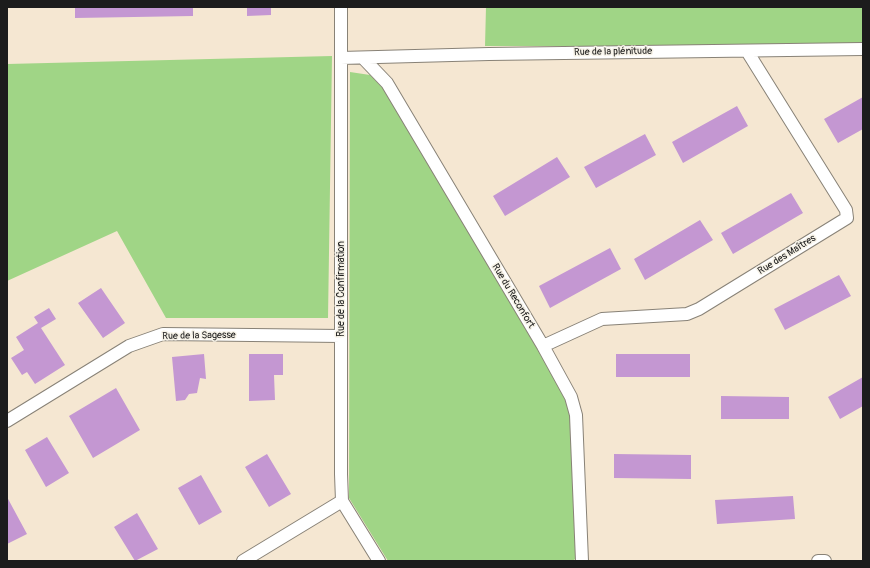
<!DOCTYPE html>
<html>
<head>
<meta charset="utf-8">
<style>
	body { margin:0 }
	#map { position:relative; width:870px; height:568px; overflow:hidden; background:#f5e7d2; font-family:Pangolin,sans-serif }
	canvas { display:block }
	.frame { position:absolute; inset:0; border:8px solid #1c1c1c; pointer-events:none }
</style>
</head>
<body>
<div id="map">
<canvas width="870" height="568"></canvas>
<div class="frame"></div>
</div>
<script>
const ctx = document.querySelector('canvas').getContext('2d');
ctx.lineJoin = 'round';
function fill(path, color) {
  ctx.fillStyle = color;
  ctx.fill(path, 'evenodd');
}
function poly(rows) {
  const path = new Path2D();
  for (const r of rows) {
    path.moveTo(r[0], r[1]);
    for (let i = 2; i < r.length; i += 2) path.lineTo(r[i], r[i + 1]);
  }
  return path;
}
function stroke(path, color, width, dash) {
  ctx.strokeStyle = color;
  ctx.lineWidth = width;
  ctx.lineCap = dash ? 'butt' : 'round';
  ctx.setLineDash(dash || []);
  ctx.stroke(path);
}
function drawText(font, color, halo, rows, align = 'center') {
  ctx.font = font + ' Pangolin,sans-serif';
  ctx.lineWidth = 3;
  ctx.setLineDash([]);
  ctx.textBaseline = 'middle';
  ctx.strokeStyle = halo;
  ctx.fillStyle = color;
  for (const [text, x, y, turn = 0] of rows) {
    ctx.save();
    ctx.translate(x, y);
    ctx.rotate((+turn || 0) * Math.PI / 180);
    ctx.textAlign = isNaN(turn) ? turn : align;
    if (halo) ctx.strokeText(text, 0, 0);
    ctx.fillText(text, 0, 0);
    ctx.restore();
  }
}
fill(poly([
	[486,7,863,7,863,46,485,46],
	[332,56,328,318,166,318,117,231,7,281,7,64],
	[350,72,370,75,382,87,575,409,582,555,572,561,388,561,349,498]
]), '#a0d586');
fill(poly([
	[75,7,193,7,193,16,75,18],
	[247,7,271,7,271,15,247,16],
	[863,97,863,129,838,143,824,119],
	[737,106,748,126,683,163,672,142],
	[645,134,656,155,596,188,584,167],
	[557,157,570,177,505,216,493,196],
	[791,193,803,213,733,254,721,233],
	[700,220,713,240,645,280,634,259],
	[610,248,621,269,550,308,539,286],
	[839,275,851,296,785,330,774,309],
	[101,288,125,323,103,338,78,303],
	[49,308,56,319,41,328,65,365,35,384,27,372,22,375,11,358,24,350,16,337,38,323,34,317],
	[204,354,206,379,200,378,197,393,189,394,185,400,176,401,172,357],
	[249,354,283,354,283,375,274,375,275,400,249,401],
	[616,354,690,354,690,377,616,377],
	[863,377,863,406,840,419,828,397],
	[116,388,140,430,93,458,69,416],
	[721,396,789,397,789,419,721,419],
	[47,437,69,473,46,487,25,450],
	[267,454,291,494,269,507,245,467],
	[614,454,691,455,691,479,614,478],
	[201,475,222,512,199,525,178,488],
	[793,496,795,519,717,524,715,500],
	[7,497,27,534,7,544],
	[137,513,158,549,135,561,114,527]
]), '#c497d2');
const street = poly([
	[341,7,341,474,342,501,379,561],
	[341,58,489,54,863,49],
	[363,58,387,83,543,346,571,397,576,415,582,561],
	[543,346,602,319,687,314,699,309,847,218,846,210,747,51],
	[7,421,129,346,163,334,341,336],
	[243,561,342,501],
	[818,561,825,561]
]);
stroke(street, '#888277', 14);
stroke(street, '#fff', 12);
drawText('10px', '#1c1c1c', '#f7f3e8', [
	["Rue de la plénitude",613,52,-1],
	["Rue des Maîtres",787,255,-32],
	["Rue de la Confirmation",341,289,-90],
	["Rue du Reconfort",513,296,59],
	["Rue de la Sagesse",199,336,-1]
]);
</script>
</body>
</html>
